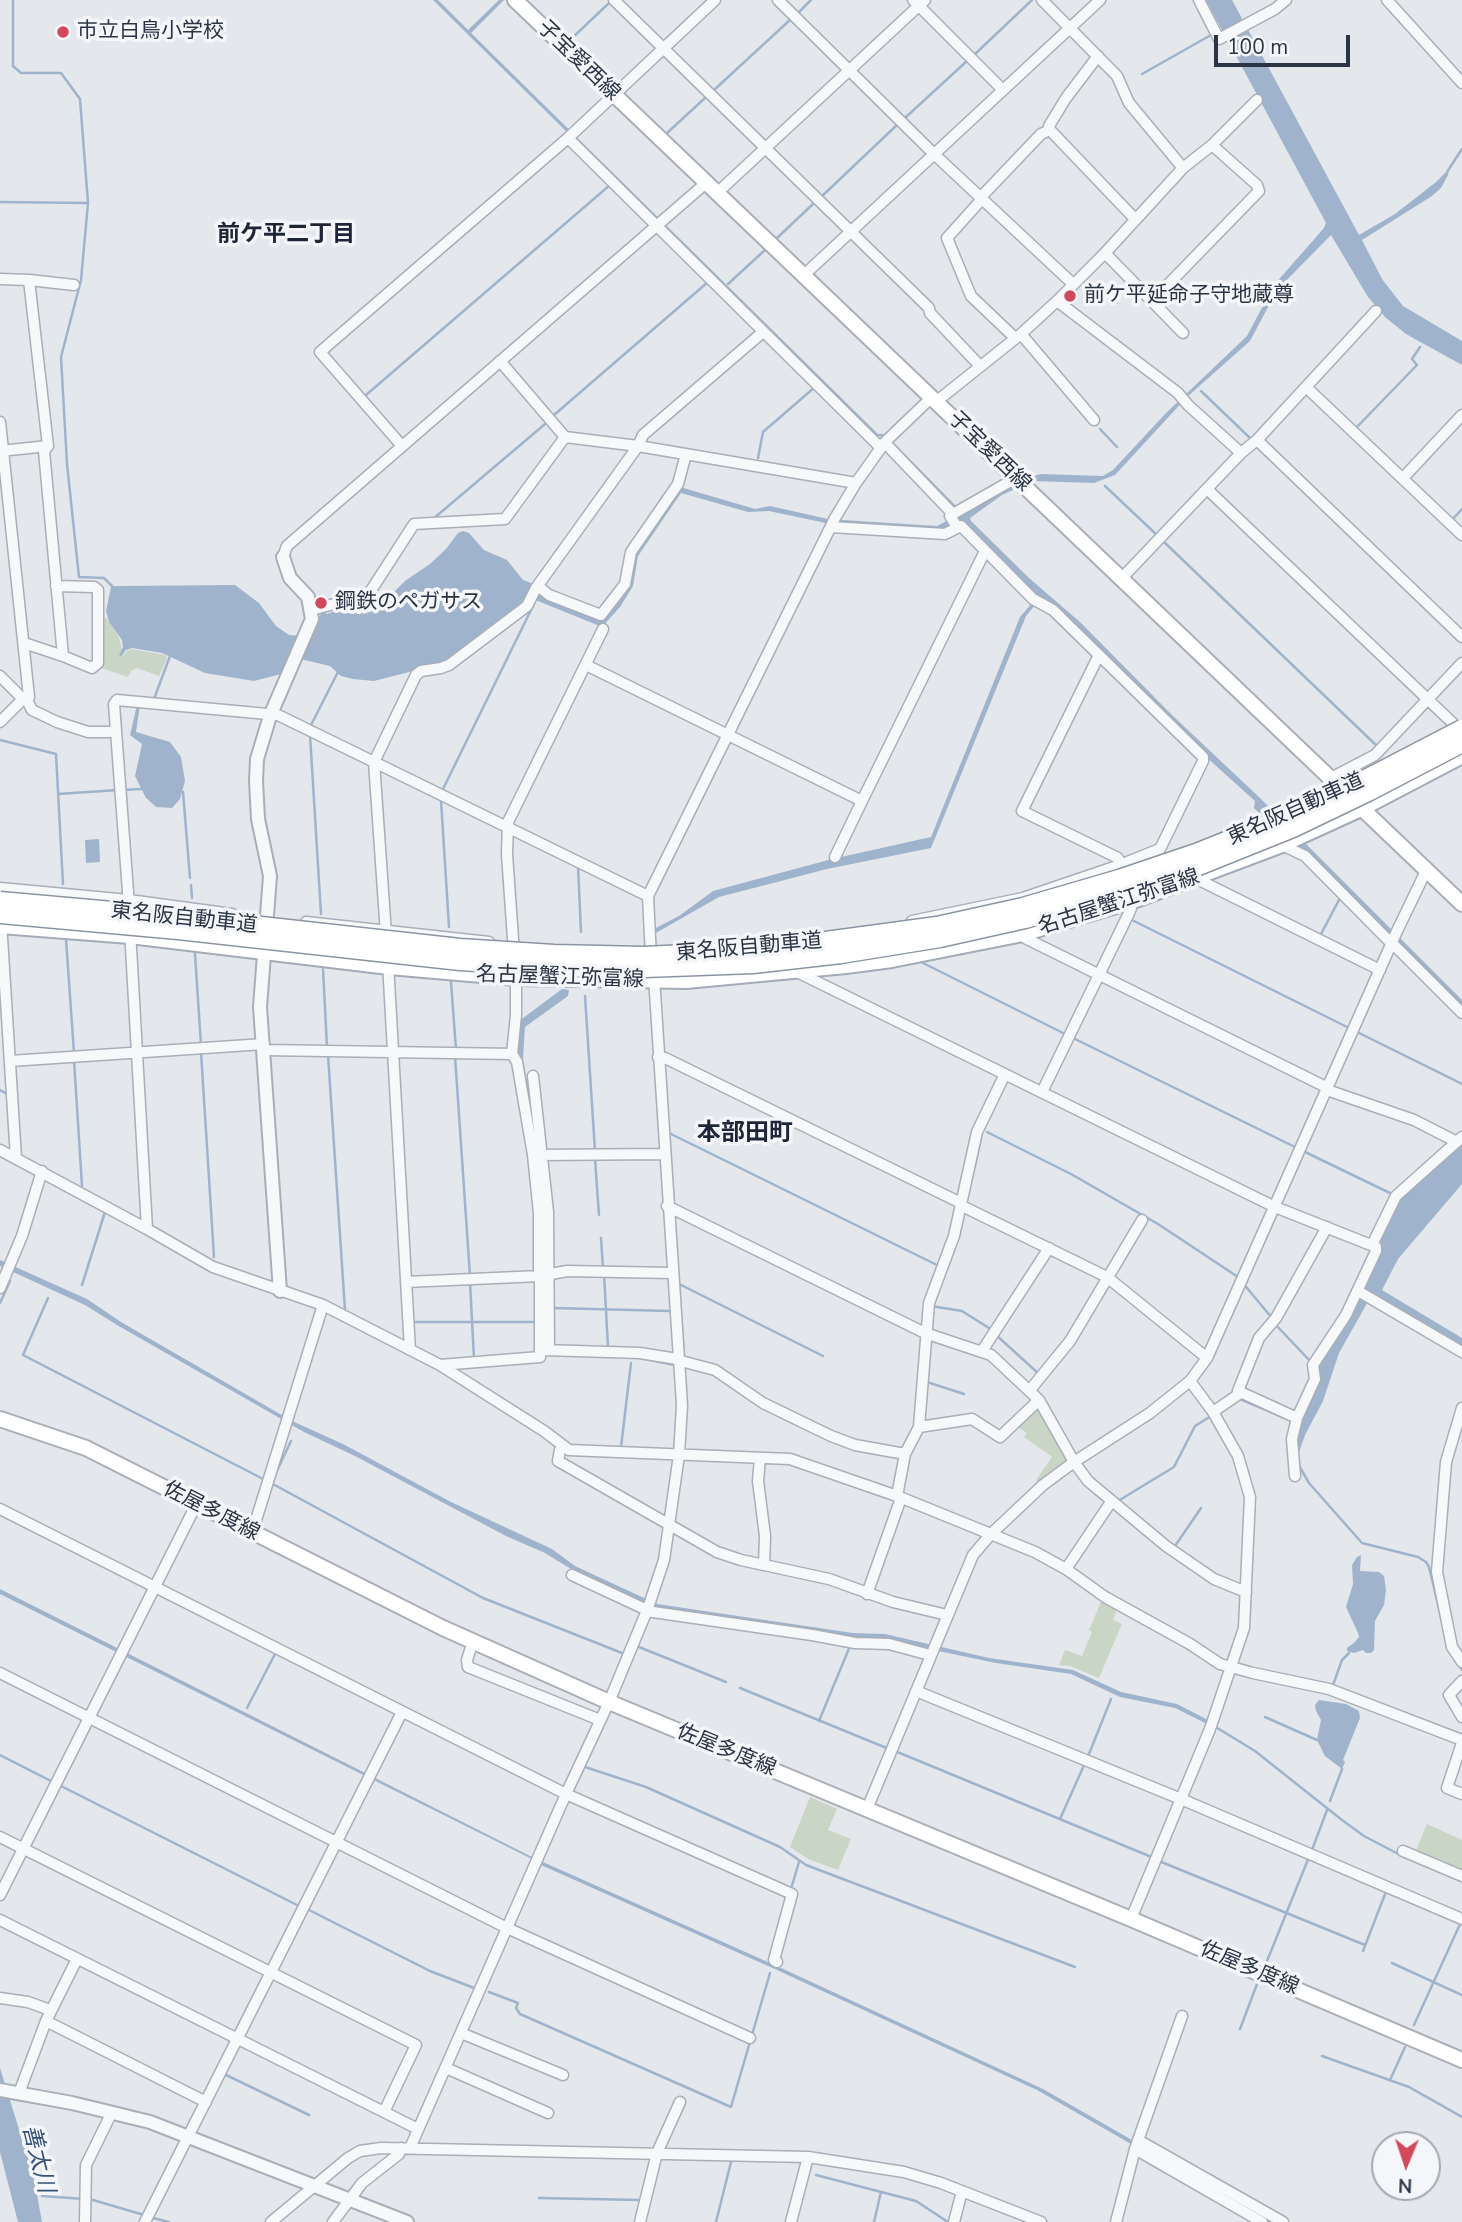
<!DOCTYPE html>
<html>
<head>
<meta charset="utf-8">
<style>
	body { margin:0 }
	#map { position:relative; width:1462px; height:2222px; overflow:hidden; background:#e4e7ec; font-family:"Nunito Sans",sans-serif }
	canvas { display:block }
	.north { position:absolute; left:1371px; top:2131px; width:70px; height:70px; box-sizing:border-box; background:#f4f6f9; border:2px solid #a4a8b1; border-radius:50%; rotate:182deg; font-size:19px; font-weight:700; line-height:28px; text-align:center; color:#2b3445 }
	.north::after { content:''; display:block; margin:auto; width:24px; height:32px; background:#d1495b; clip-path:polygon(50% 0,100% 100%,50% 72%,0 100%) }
	.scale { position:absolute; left:1214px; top:35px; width:136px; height:32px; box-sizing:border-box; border:4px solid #2b3445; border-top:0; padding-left:9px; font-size:21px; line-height:24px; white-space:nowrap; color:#2b3445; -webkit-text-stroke:5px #f4f6f9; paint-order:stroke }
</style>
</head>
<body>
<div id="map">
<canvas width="1462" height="2222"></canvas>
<div class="north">N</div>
<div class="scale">100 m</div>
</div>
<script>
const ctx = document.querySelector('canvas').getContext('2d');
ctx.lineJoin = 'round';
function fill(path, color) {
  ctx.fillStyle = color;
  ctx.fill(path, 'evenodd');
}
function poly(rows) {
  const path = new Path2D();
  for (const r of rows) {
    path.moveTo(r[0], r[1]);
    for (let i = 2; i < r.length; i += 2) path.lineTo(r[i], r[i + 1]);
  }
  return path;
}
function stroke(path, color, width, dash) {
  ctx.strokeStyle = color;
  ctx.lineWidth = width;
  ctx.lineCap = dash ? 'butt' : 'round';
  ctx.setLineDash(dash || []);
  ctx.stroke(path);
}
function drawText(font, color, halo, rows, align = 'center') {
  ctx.font = font + ' "Nunito Sans","Noto Sans JP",sans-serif';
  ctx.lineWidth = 7;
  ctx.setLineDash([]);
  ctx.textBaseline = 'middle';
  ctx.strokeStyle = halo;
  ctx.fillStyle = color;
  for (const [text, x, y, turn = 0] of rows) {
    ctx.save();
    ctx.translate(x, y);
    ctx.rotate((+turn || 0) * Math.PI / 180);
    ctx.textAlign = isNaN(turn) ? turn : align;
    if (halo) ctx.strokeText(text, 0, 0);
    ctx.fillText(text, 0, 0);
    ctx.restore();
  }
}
fill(poly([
	[102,618,106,618,118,635,122,650,119,655,121,658,128,650,132,649,165,655,167,658,159,676,137,668,132,670,128,677,101,668],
	[1035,1408,1039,1408,1067,1458,1067,1462,1039,1484,1036,1480,1052,1457,1024,1437,1027,1433,1016,1426],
	[1101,1602,1117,1610,1113,1620,1122,1624,1099,1678,1070,1666,1059,1665,1065,1650,1082,1656,1092,1632,1089,1630],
	[810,1797,837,1809,828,1830,851,1839,838,1870,808,1859,790,1847],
	[1427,1824,1462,1840,1462,1873,1415,1853]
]), '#c9d6c5');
fill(poly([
	[433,0,438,0,468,30,499,0,504,0,471,33,878,434,884,434,892,441,964,514,1029,477,1041,474,1103,476,1113,470,1166,413,1247,336,1274,285,1324,228,1326,223,1206,0,1232,0,1359,235,1395,214,1436,182,1449,169,1448,175,1441,188,1432,196,1362,240,1382,279,1403,306,1462,341,1462,365,1406,334,1385,317,1368,297,1331,235,1277,290,1250,341,1187,397,1115,475,1094,483,1032,481,1002,495,970,518,971,521,1029,578,1080,622,1173,716,1260,798,1462,1000,1462,1008,1254,808,1255,801,1205,756,1056,608,1035,605,1026,616,931,848,827,869,719,897,654,934,652,930,679,916,713,891,832,859,931,837,1020,617,1033,602,963,524,947,532,840,526,769,511,748,512,681,493,638,556,633,586,620,607,602,627,528,597,523,599,519,607,444,663,374,681,353,679,341,676,330,666,304,660,293,655,285,673,254,681,205,673,162,653,132,648,126,650,121,657,119,655,123,647,122,640,109,622,106,611,111,587,115,586,235,585,259,603,276,626,289,635,300,636,310,641,322,611,327,614,335,611,360,615,376,610,405,581,430,564,446,549,458,533,463,531,469,533,484,550,507,560,523,580,531,583,537,594,601,621,616,603,633,553,680,487,755,509,770,506,828,519,937,526,954,517,884,437,877,436,871,432],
	[137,705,140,705,136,732,170,742,181,757,185,781,180,799,172,808,156,807,146,798,135,776,142,744,130,735],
	[99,839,100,862,86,863,85,840],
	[562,989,569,990,568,996,525,1027,523,1059,540,1157,545,1279,545,1362,543,1360,541,1214,521,1064,516,1049,519,1021],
	[1462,1142,1462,1184,1398,1259,1382,1290,1462,1338,1462,1349,1370,1298,1339,1353,1323,1401,1305,1435,1299,1452,1299,1466,1294,1442,1317,1365,1341,1331,1364,1291,1382,1251,1380,1233,1400,1198],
	[0,1260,87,1299,121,1322,292,1421,343,1444,451,1502,552,1549,575,1566,657,1604,853,1633,885,1634,989,1658,1073,1670,1121,1692,1177,1704,1210,1721,1209,1725,1175,1708,1120,1697,1071,1674,996,1663,895,1642,866,1640,656,1609,576,1572,545,1553,506,1536,357,1457,304,1432,117,1325,85,1305,0,1266],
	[1361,1555,1360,1571,1379,1572,1384,1576,1386,1590,1384,1605,1375,1621,1374,1650,1371,1653,1366,1653,1363,1650,1354,1653,1347,1651,1347,1648,1355,1642,1359,1637,1358,1633,1346,1607,1353,1584,1352,1565,1357,1557],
	[0,1589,532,1857,532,1859,0,1594],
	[1319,1700,1346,1704,1359,1711,1360,1718,1343,1760,1345,1762,1342,1769,1325,1756,1317,1740,1321,1720,1316,1711,1315,1705],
	[543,1862,779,1967,1043,2089,1275,2222,1267,2222,1037,2090,777,1970,541,1865],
	[0,2068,34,2178,42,2222,18,2222,0,2152]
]), '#9fb4cc');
stroke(poly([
	[13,0,13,66,21,73,61,73,80,99,88,203,81,280,61,357,67,464,79,577,104,578,113,587],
	[798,13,811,0],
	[569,41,608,4],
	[974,55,1032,0],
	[1142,74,1211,35],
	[714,90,791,19],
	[906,117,968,60],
	[667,133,705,98],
	[942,155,949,162],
	[1447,172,1462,149],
	[819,199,898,124],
	[0,202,88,203],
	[777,238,813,204],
	[728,284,765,250],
	[1201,391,1250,438],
	[366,395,610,185],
	[554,415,708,282],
	[1356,428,1417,365,1412,359,1420,347],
	[1100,429,1117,447],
	[758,458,763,432,815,387],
	[1105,486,1158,536],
	[433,519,545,424],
	[1451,521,1462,509],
	[1163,541,1378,747],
	[151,699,154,699,170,656],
	[310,727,339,670],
	[310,735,321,914],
	[0,740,56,754,63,884],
	[123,790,141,789],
	[442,791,533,606],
	[183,792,190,878],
	[58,794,118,790],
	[441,800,449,927],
	[578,866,581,932],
	[191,885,192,898],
	[1130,919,1351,1029],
	[1320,936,1340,898],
	[66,939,74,1053],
	[195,954,201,1045],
	[923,963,1067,1035],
	[323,969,327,1047],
	[451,982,456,1049],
	[585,996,595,1151],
	[1357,1032,1462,1084],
	[1071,1037,1297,1148],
	[494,1049,505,1049],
	[201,1052,214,1257],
	[328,1055,345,1310],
	[455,1056,470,1276],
	[74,1060,82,1186],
	[0,1090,7,1094],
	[987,1132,1071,1174,1158,1224,1238,1277],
	[669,1133,939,1266],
	[1305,1152,1392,1194],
	[595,1159,599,1215],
	[975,1165,980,1141],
	[672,1183,674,1204],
	[675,1231,684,1357],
	[601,1238,603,1269],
	[604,1274,608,1347],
	[470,1282,474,1359],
	[1242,1282,1272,1318],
	[679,1284,823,1356],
	[82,1285,105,1212],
	[48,1298,23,1355,265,1480],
	[0,1303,10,1281],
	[931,1306,962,1311,992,1330],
	[553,1308,670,1311],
	[412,1322,537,1322],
	[1275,1324,1311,1362],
	[995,1334,1039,1374],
	[636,1357,674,1365],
	[927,1382,964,1394],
	[1240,1399,1292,1421],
	[621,1447,631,1363],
	[1298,1464,1309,1483,1362,1543,1418,1557,1426,1562,1429,1567,1442,1621],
	[274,1477,291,1441],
	[271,1483,483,1598,622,1653],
	[1118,1501,1174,1467,1195,1426,1211,1416],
	[1167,1541,1175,1546,1201,1508],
	[639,1647,726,1682],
	[1449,1650,1462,1670],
	[1333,1685,1342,1660,1349,1653],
	[740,1688,889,1749],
	[247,1708,276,1652],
	[1265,1717,1317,1740],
	[819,1721,850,1646],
	[1214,1726,1255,1751,1342,1820,1364,1836,1404,1857],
	[895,1751,1154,1858],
	[0,1755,53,1782],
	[1087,1759,1111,1699],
	[585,1767,646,1787,780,1847,806,1865,1075,1967],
	[59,1785,301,1907],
	[1330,1801,1342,1769],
	[1060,1819,1085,1763],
	[1312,1850,1327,1810],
	[1159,1861,1365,1945],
	[791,1889,799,1862],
	[307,1909,430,1971,474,1988],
	[1363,1951,1387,1889],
	[1267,1961,1309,1857],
	[1392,1963,1462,1995],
	[489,1992,518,2003,516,2008,520,2014,731,2107,770,1973],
	[1414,2025,1461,1922],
	[1240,2029,1257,1984],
	[1322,2056,1409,2087,1462,2117],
	[224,2074,309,2115],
	[1390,2080,1405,2047],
	[816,2175,916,2201,948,2222],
	[42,2196,84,2199],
	[539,2198,640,2200],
	[93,2200,144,2215],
	[153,2218,169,2222],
	[716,2222,732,2158],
	[874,2222,881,2192]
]), '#9fb4cc', 2.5);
const minor = poly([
	[614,0,929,308,930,313,980,366],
	[778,0,934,154,1073,284],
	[913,0,1003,90],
	[1199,0,1219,39,1275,9,1286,0],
	[1387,0,1462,83],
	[1050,130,1049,126,1066,98,1098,56],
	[568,138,881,448],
	[1183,168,1212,145,1257,100],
	[717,193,925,0],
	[981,197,1041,134,1050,130,1135,219],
	[982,199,947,238,971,296,1014,337],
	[1105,253,1183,333],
	[804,275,1100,0],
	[0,279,29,280,48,446,44,451,63,656,24,643],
	[29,280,74,285],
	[1153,300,1259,191,1257,185,1212,145],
	[1057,301,1178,393,1188,405,1241,453],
	[1021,334,1094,420],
	[500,361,565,437,638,446,856,483],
	[1306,387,1462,535],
	[937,401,1021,334,1057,301,1105,253,1183,168,1129,103,1117,76,1042,0],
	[0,422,29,697,23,699,0,676],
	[1257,440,1462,637],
	[885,443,953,514,950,516,957,527],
	[402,446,320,352,568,138,715,0],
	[0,451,48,446],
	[1403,478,1462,415],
	[1207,489,1462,732],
	[953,514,1016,478],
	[831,527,945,534,961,526,1033,599,1053,610,1203,757,1203,761,1160,849,1120,865,1023,898,912,921],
	[283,557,287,546,706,183],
	[1121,579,1241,453,1257,440,1376,311],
	[56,586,94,587,98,590,98,663,92,668,63,656],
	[538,586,549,595,601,615,625,584,631,552,678,484,686,454],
	[311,610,338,603,347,603,359,609,414,524,505,519,565,437],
	[1099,655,1022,811,1118,858,1120,865],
	[586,665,862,801,985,551],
	[26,698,32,710,57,722,88,732,116,732],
	[0,722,23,699],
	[1331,778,1375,755,1462,663],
	[1282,845,1305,856,1392,944],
	[835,857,862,801],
	[1197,879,1380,970],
	[0,888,129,900,232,914],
	[129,905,114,704,117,700,278,715,648,896],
	[1,922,16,1158],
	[306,922,489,942],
	[130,930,147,1229],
	[386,934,374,762,416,675,421,671,441,668,449,665,527,606,536,588,638,446,643,435,763,332],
	[1023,934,1025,938,1328,1088],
	[1392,943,1462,1013],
	[514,953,507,854,508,822,603,629],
	[651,958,648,896,835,518,856,483,885,442,932,397],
	[388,963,410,1350],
	[795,971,1275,1207,1376,1247,1376,1251,1346,1315,1313,1365,1315,1379,1297,1418,1292,1439,1295,1476],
	[516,975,516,1015,512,1054,517,1062,533,1155,539,1213,539,1276],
	[265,1050,512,1054],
	[658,1057,665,1058,961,1203],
	[10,1061,264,1044],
	[533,1076,548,1212,549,1350],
	[1327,1090,1414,1120,1457,1142],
	[1042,1092,1130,911,1133,901],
	[0,1150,147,1229,213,1267,323,1305,440,1365,544,1431,569,1450,790,1459,897,1496,1035,1552,1066,1569,1105,1597,1190,1644,1220,1664,1253,1673,1329,1689,1462,1740],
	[537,1155,664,1154],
	[960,1205,1107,1277,1207,1358],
	[667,1206,925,1333,991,1355,1039,1400,1074,1462,1088,1481,1166,1546,1214,1579,1246,1592],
	[1372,1245,1396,1196,1462,1137],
	[406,1282,540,1276,567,1271,672,1273],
	[0,1288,22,1236,42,1171],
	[1358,1291,1462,1352],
	[544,1350,640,1353,677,1359],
	[982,1351,1049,1248],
	[677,1360,715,1370,763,1403,831,1436,855,1445,905,1454],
	[440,1365,540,1357,540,1276],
	[1030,1390,1070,1341,1142,1220],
	[1462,1408,1446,1462,1437,1572,1452,1647,1462,1662],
	[1213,1412,1239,1394],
	[1297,1418,1238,1391,1259,1338,1276,1318,1327,1227],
	[919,1427,972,1419,1000,1437,1039,1400],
	[564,1446,560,1450,558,1461,717,1552,741,1560,829,1579,893,1602,947,1615],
	[760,1458,758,1481,765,1536,764,1565],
	[897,1496,905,1454,919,1427,929,1303,954,1236,977,1132,1005,1074],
	[0,1509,566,1794,792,1894,774,1960,777,1962],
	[252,1533,323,1305],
	[1066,1569,1111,1502],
	[572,1575,647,1610],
	[867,1594,901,1498],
	[646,1611,812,1635,855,1643,889,1644,930,1655],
	[473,1641,467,1660,468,1667,600,1720],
	[0,1673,507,1928,750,2038],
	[1462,1681,1449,1695,1462,1717],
	[916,1691,1181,1799,1462,1919],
	[1462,1743,1447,1788,1462,1794],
	[867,1809,973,1555,991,1534,1043,1485,1074,1462,1150,1413,1190,1381,1207,1358,1397,931,1426,871],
	[0,1837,416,2045,384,2112],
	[1403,1851,1462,1876],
	[0,1895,196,1505],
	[1131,1919,1210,1729,1244,1628,1250,1497,1238,1456,1213,1412,1190,1381],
	[0,1920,418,2129],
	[77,1959,46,2021,206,2102],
	[0,1998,28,2002,50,2010],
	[461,2033,563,2075],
	[446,2068,548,2113],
	[19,2093,46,2021],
	[1138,2140,1283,2222],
	[410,2148,566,1794,609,1702,648,1608,664,1560,679,1455,682,1405,654,977],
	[1135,2149,1262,2222],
	[85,2222,86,2165,112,2112],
	[145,2222,402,1712],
	[271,2222,348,2158,360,2151,381,2148,808,2157,904,2172,941,2183,1041,2222],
	[333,2222,362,2183,399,2154,401,2148],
	[640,2222,657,2153,680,2102],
	[791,2222,808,2157],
	[954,2222,962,2191],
	[1116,2222,1135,2149,1182,2016]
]);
const tertiary = poly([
	[280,1291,260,1007,270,876,258,819,256,781,257,759,270,716,312,619,308,597,290,578,283,557],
	[0,2090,72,2103,150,2122,407,2222]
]);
const secondary = poly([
	[515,0,1462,904],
	[0,1419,86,1448,443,1628,609,1702,1131,1919,1462,2060]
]);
const primary = poly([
	[0,926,130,936,389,967,516,978,686,981,846,966,892,960,1023,934,1133,901,1282,845,1361,809,1462,756]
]);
stroke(minor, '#a9aeb7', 13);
stroke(tertiary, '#a9aeb7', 16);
stroke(secondary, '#a9aeb7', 18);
stroke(primary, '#a3abb8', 18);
stroke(minor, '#f7f8fa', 10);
stroke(tertiary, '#f7f8fa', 12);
stroke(secondary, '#fff', 14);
stroke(primary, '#fff', 14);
const motorwayBridge = poly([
	[0,901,180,917,460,948,554,954,644,956,752,951,937,926,1023,907,1119,879,1196,853,1286,817,1362,781,1462,729],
	[0,914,178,930,460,961,554,967,645,968,753,964,841,954,940,938,1025,919,1122,892,1201,865,1293,828,1368,792,1462,743]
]);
stroke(motorwayBridge, '#8b94a3', 21, []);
stroke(motorwayBridge, '#fff', 18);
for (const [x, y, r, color] of [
	[63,32,7,"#d1495b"],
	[1070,296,7,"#d1495b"],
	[321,603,7,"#d1495b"]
]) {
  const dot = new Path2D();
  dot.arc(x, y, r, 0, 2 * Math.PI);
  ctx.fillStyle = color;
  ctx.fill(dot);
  stroke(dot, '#f4f6f9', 2.5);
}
drawText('21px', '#2b3445', '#f4f6f9', [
	["市立白鳥小学校",77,32],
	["前ケ平延命子守地蔵尊",1084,296],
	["鋼鉄のペガサス",335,603]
], 'left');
drawText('21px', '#2b3445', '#f4f6f9', [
	["子宝愛西線",578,61,44],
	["子宝愛西線",989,452,44],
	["東名阪自動車道",1296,810,-24],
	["名古屋蟹江弥富線",1119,903,-18],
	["東名阪自動車道",184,919,6],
	["東名阪自動車道",749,948,-5],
	["名古屋蟹江弥富線",560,978,2],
	["佐屋多度線",211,1512,27],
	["佐屋多度線",726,1751,22],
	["佐屋多度線",1249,1969,23]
]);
drawText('bold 23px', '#1d2536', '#f4f6f9', [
	["前ケ平二丁目",286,235]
]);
drawText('italic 23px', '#34527a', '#f4f6f9', [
	["善太川",37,2159,76]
]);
drawText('bold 24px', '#1d2536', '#f4f6f9', [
	["本部田町",745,1134]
]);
</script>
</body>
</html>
